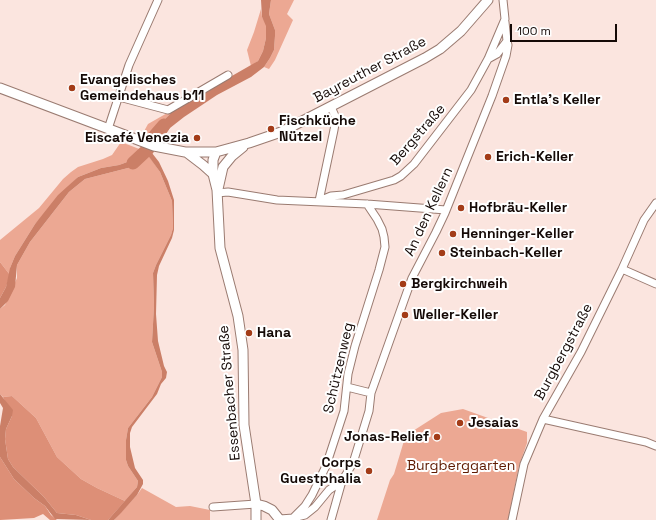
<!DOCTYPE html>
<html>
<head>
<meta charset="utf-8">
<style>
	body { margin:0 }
	#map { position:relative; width:656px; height:520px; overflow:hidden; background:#fbe5df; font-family:"Space Grotesk",sans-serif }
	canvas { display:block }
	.scale { position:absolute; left:510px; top:24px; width:107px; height:18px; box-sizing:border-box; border:2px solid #150a07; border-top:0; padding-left:5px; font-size:12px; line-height:14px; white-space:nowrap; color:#150a07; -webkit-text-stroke:3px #fff; paint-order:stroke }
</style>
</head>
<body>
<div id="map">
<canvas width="656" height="520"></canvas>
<div class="scale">100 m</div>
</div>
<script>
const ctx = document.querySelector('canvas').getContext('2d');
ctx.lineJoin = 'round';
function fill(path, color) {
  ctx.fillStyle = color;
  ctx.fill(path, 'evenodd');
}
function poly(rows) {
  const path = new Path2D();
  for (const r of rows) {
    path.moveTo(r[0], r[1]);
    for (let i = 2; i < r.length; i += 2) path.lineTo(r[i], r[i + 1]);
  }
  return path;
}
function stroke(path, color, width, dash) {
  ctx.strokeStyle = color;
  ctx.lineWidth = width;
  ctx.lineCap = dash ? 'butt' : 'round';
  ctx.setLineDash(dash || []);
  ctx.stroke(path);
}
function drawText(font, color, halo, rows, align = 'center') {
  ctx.font = font + ' "Space Grotesk",sans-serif';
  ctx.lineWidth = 4;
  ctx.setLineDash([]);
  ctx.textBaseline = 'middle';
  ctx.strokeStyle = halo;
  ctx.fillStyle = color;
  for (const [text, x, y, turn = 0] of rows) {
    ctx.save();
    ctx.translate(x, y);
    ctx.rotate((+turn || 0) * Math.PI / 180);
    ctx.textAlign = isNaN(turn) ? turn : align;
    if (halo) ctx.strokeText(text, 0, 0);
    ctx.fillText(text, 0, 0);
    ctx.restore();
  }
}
fill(poly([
	[271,0,294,0,287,14,293,20,275,60,269,69,264,67,270,58,274,50,275,36,275,30,269,14],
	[261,9,262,17,267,26,266,38,263,51,258,61,251,66,247,50,254,32],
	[176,108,148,136,142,135,148,124],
	[121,142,142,150,130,161,119,165,101,168,78,177,35,224,15,256,10,268,10,275,0,262,0,240,39,208,63,179,71,172,78,167,103,159,112,155],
	[147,153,160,172,172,201,173,228,171,235,156,265,153,273,154,306,152,342,162,372,162,377,152,397,128,428,126,440,126,460,128,466,138,481,137,487,125,501,97,488,81,479,57,457,36,418,12,396,3,397,0,394,0,309,5,305,17,278,17,265,30,242,69,192,85,179,128,168,134,165],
	[463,409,527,432,527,443,519,466,508,520,377,520,390,480,394,474,406,434,416,429,441,413],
	[142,488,176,507,190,506,210,510,210,520,114,520,137,495]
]), '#eca893');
fill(poly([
	[0,262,10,275,6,287,0,298],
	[12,396,36,418,57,457,81,479,97,488,125,501,108,520,91,520,76,515,57,513,44,497,13,467,8,459,5,439,6,429,12,416,3,397],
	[0,457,14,479,34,498,45,506,51,515,57,520,50,520,43,514,34,518,0,520]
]), '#dd8f77');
fill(poly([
	[261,0,271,0,269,14,275,30,275,36,274,50,270,58,264,67,251,77,217,95,184,117,170,128,162,140,148,136,176,108,258,61,263,51,266,38,266,26,262,17],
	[142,150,152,153,159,162,168,181,174,200,174,230,172,238,159,266,157,275,156,314,158,341,164,366,167,372,166,378,161,384,157,394,132,427,130,433,130,447,135,468,143,480,143,484,137,495,121,513,114,520,108,520,137,487,138,481,128,466,126,460,126,440,128,428,152,397,162,377,162,372,152,342,154,306,153,273,156,265,171,235,173,228,172,201,160,172,147,154,134,165,128,168,85,179,69,192,30,242,17,265,15,287,8,301,0,309,0,298,6,287,10,268,15,256,35,224,58,195,78,177,101,168,119,165,130,161],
	[0,394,13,410,12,416,6,429,5,439,8,459,13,467,44,497,57,513,76,515,91,520,55,519,45,506,34,498,14,479,0,457,0,426,3,408,0,403]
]), '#cb7f67');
stroke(poly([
	[133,163,148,149,151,140,164,125]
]), '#cb7f67', 13);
const minor = poly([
	[488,59,497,54,507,41,505,22],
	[119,97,168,110,228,75],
	[108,129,129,65,158,0],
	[217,193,228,192,277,200,367,204,446,210],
	[319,201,331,196,343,195,394,180,401,176,414,164,471,90,488,59,505,19,503,0],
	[319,201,334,130,336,118,331,107],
	[622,269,656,284],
	[347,387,371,393],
	[543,419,646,442,656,446],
	[213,507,256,504],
	[293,518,305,515,315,507,329,490,342,481],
	[280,519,293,518,305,506,312,495,326,466,344,411,348,374,355,346,379,270,385,247,384,237,382,229,377,219,367,204],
	[331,520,342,481,353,463,369,411,371,393,412,278,436,232,445,213,492,96,506,56,508,45,507,41],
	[512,520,524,464,543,419,581,352,622,269,644,220,656,203]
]);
const tertiary = poly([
	[0,88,154,146,185,152,216,152,249,143,281,132,425,58,440,49,461,31,488,0],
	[186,152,203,165,213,174],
	[216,152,213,160,213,174,217,190,220,248,238,316,243,350,244,425,256,504,256,520],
	[218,189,223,167,232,156,243,147],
	[256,504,264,506,272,510,280,520]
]);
stroke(minor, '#9a7b71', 9);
stroke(tertiary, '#9a7b71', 11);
stroke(minor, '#fff', 7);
stroke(tertiary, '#fff', 9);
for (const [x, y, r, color] of [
	[72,88,4,"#a33c18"],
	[506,100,4,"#a33c18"],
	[271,129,4,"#a33c18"],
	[197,138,4,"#a33c18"],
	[488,157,4,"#a33c18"],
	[461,208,4,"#a33c18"],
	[453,234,4,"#a33c18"],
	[442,253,4,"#a33c18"],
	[403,284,4,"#a33c18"],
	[405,315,4,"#a33c18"],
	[249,333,4,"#a33c18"],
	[460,423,4,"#a33c18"],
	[437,437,4,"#a33c18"],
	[369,471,4,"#a33c18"]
]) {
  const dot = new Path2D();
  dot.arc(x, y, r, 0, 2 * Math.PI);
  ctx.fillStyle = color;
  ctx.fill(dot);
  stroke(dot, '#fff', 1.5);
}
drawText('14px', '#150a07', '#fff', [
	["Bayreuther Straße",370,70,-28],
	["Bergstraße",418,135,-49],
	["An den Kellern",429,212,-65],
	["Burgbergstraße",564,352,-62],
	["Schützenweg",339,368,-77],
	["Essenbacher Straße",230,393,-95]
]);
drawText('bold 14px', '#150a07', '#fff', [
	["Evangelisches",80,80],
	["Gemeindehaus b11",80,96],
	["Entla's Keller",514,100],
	["Fischküche",279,121],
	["Nützel",279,137],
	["Eiscafé Venezia",189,138,"right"],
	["Erich-Keller",496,157],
	["Hofbräu-Keller",469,208],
	["Henninger-Keller",461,234],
	["Steinbach-Keller",450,253],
	["Bergkirchweih",411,284],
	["Weller-Keller",413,315],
	["Hana",257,333],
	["Jesaias",468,423],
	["Jonas-Relief",429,437,"right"],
	["Corps",361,463,"right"],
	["Guestphalia",361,479,"right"]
], 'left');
drawText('14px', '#5f1b02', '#fff', [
	["Burgberggarten",461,466]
]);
</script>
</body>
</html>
